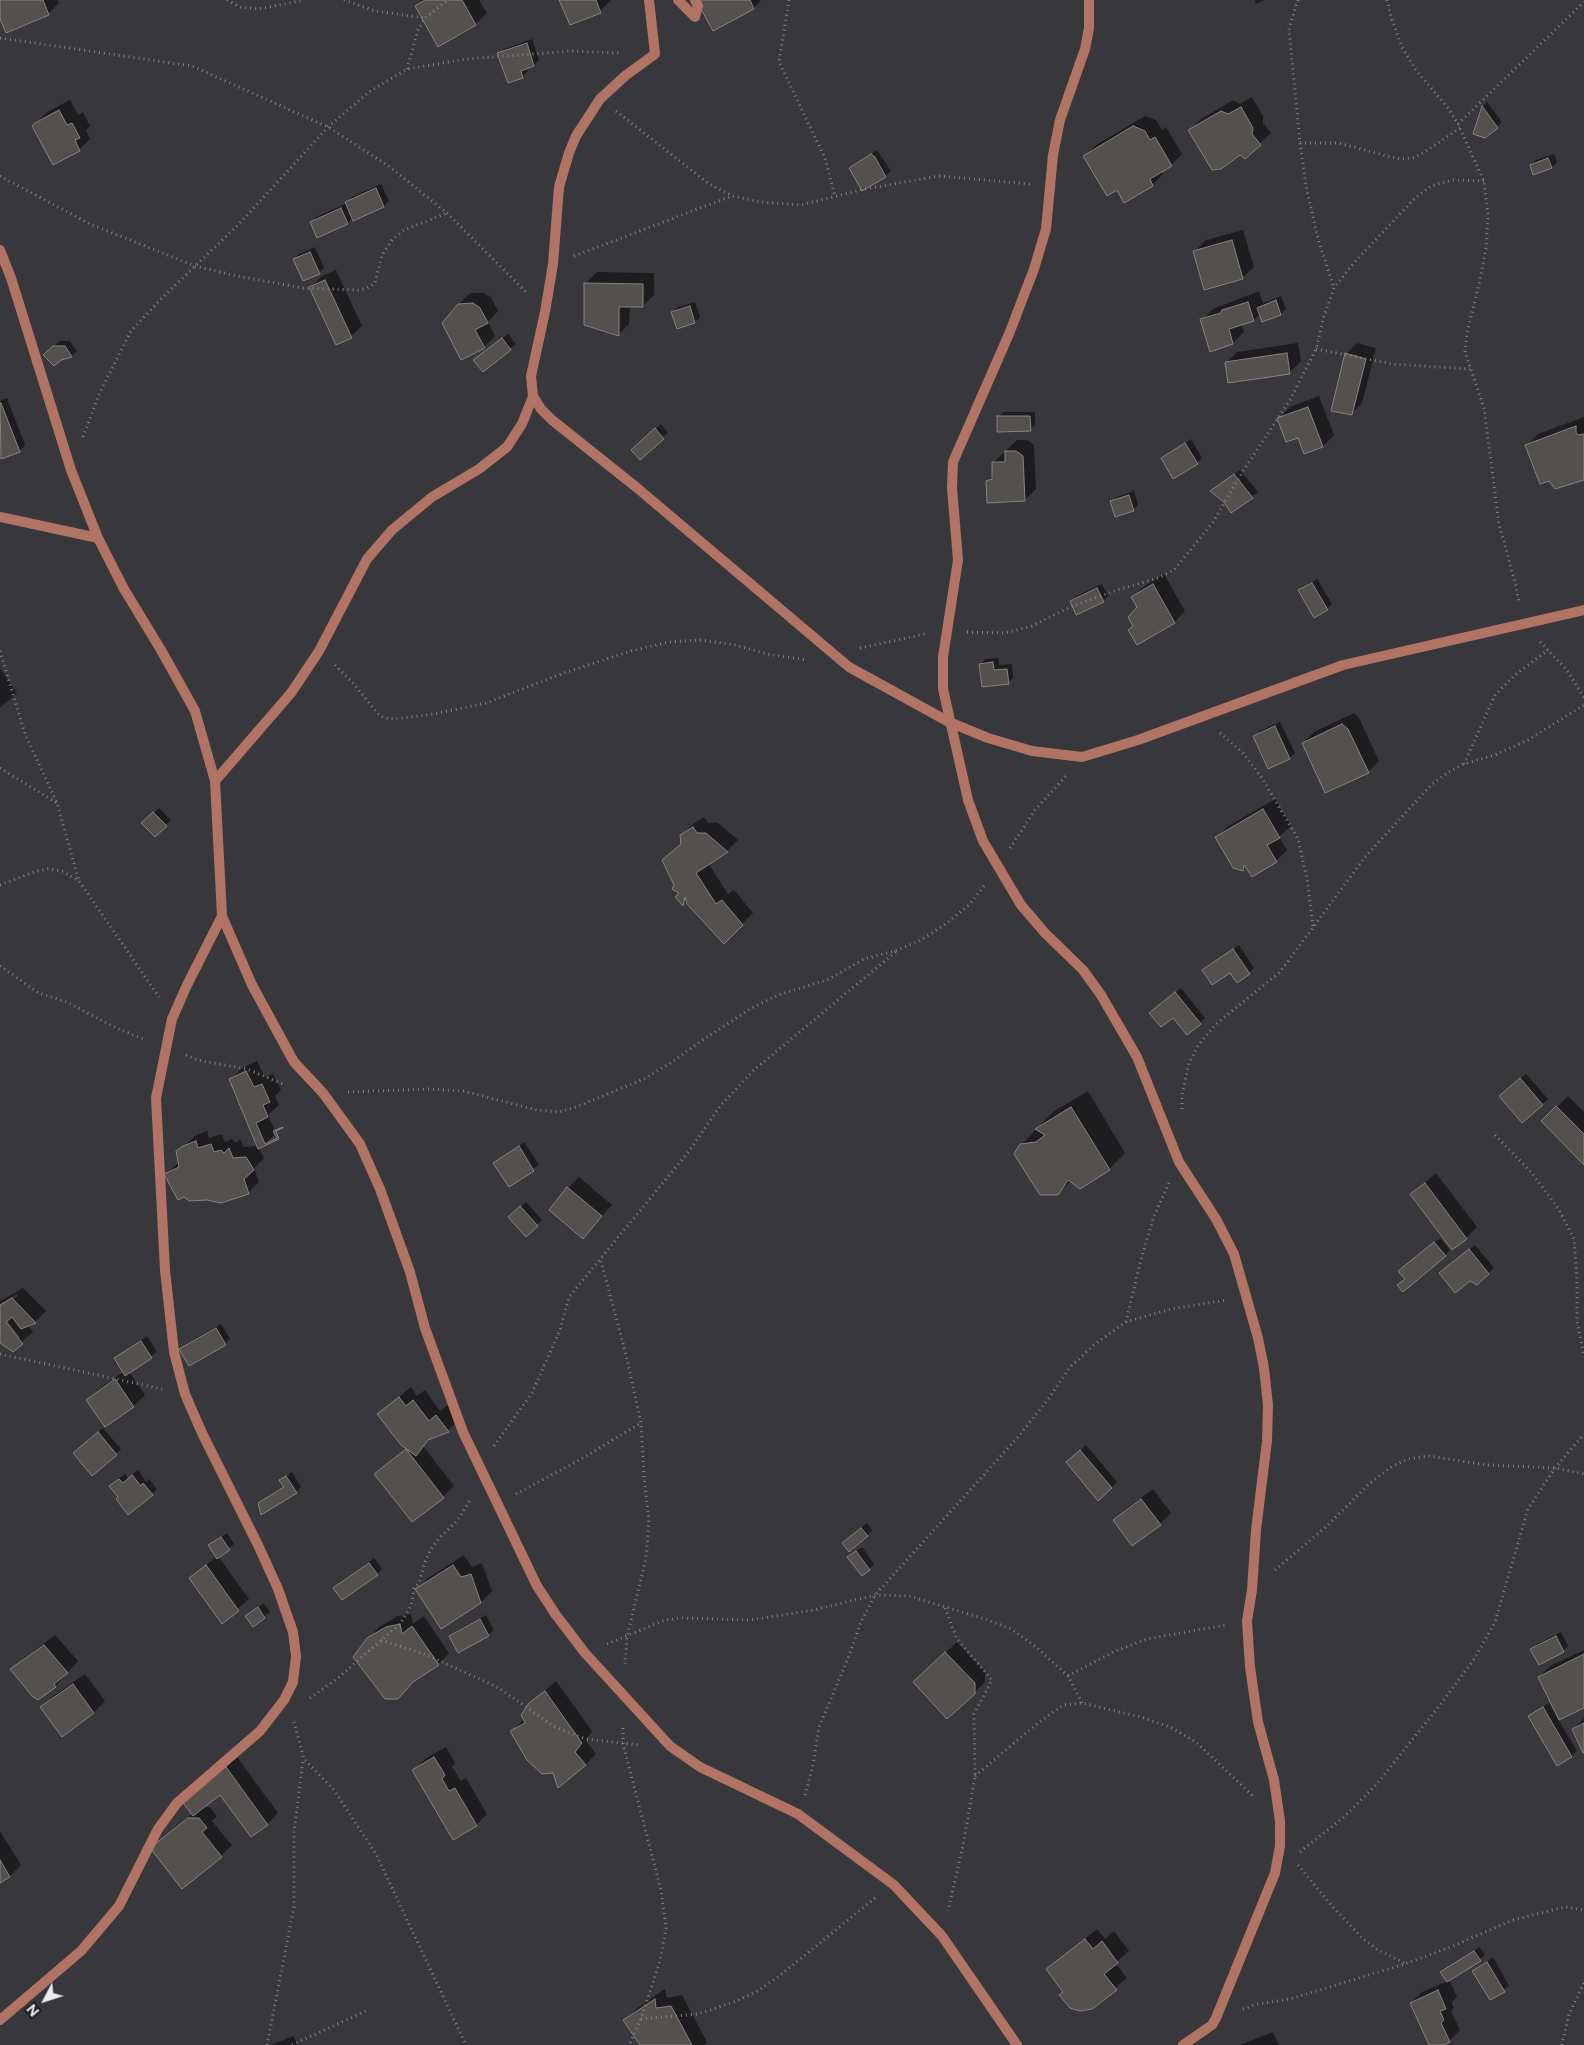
<!DOCTYPE html>
<html>
<head>
<meta charset="utf-8">
<style>
	body { margin:0 }
	#map { position:relative; width:1584px; height:2045px; overflow:hidden; background:#38373b; font-family:Figtree,sans-serif }
	canvas { display:block }
	.north { position:absolute; left:20px; top:1975px; width:50px; height:50px; -webkit-text-stroke:4px #1f1f21; paint-order:stroke; rotate:230deg; font-size:14px; font-weight:700; line-height:20px; text-align:center; color:#ebeaed }
	.north::after { content:''; display:block; margin:auto; width:18px; height:22px; background:#ebeaed; clip-path:polygon(50% 0,100% 100%,50% 72%,0 100%) }
</style>
</head>
<body>
<div id="map">
<canvas width="1584" height="2045"></canvas>
<div class="north">N</div>
</div>
<script>
const ctx = document.querySelector('canvas').getContext('2d');
ctx.lineJoin = 'round';
function fill(path, color) {
  ctx.fillStyle = color;
  ctx.fill(path, 'evenodd');
}
function poly(rows) {
  const path = new Path2D();
  for (const r of rows) {
    path.moveTo(r[0], r[1]);
    for (let i = 2; i < r.length; i += 2) path.lineTo(r[i], r[i + 1]);
  }
  return path;
}
function stroke(path, color, width, dash) {
  ctx.strokeStyle = color;
  ctx.lineWidth = width;
  ctx.lineCap = dash ? 'butt' : 'round';
  ctx.setLineDash(dash || []);
  ctx.stroke(path);
}
fill(poly([
	[0,0,58,0,59,3,48,14,0,16],
	[422,0,479,0,487,13,476,24,439,45,416,6],
	[561,0,611,0,600,11],
	[698,0,761,0,754,8,713,29],
	[1255,0,1265,0,1256,4],
	[532,39,539,60,534,65,526,68,528,71,522,77,499,54,504,49],
	[1252,97,1263,116,1263,123,1271,133,1245,157,1190,130,1201,119,1233,100,1240,104],
	[70,100,78,115,83,112,90,126,86,130,90,139,79,150,36,123,47,112],
	[1487,102,1502,122,1497,127,1483,107],
	[1145,116,1156,120,1162,130,1166,127,1182,154,1171,165,1162,171,1163,174,1152,185,1117,188,1085,156,1096,145],
	[877,150,891,171,886,176,863,190,850,168],
	[1554,154,1557,162,1552,167,1531,165,1536,160],
	[381,184,389,201,384,206,354,219,353,217,348,223,318,236,311,222,316,217,347,203,351,197],
	[1243,230,1254,267,1242,278,1195,251,1206,240],
	[315,247,324,268,319,273,294,259,299,254],
	[336,270,362,326,351,336,337,343,311,287,322,276],
	[597,272,654,273,654,295,643,306,630,306,629,324,618,335,586,283],
	[1259,291,1263,303,1281,296,1286,309,1281,314,1263,320,1261,313,1254,320,1241,324,1244,332,1233,343,1202,320,1213,309],
	[470,293,484,293,491,297,498,311,488,322,495,336,484,347,458,305],
	[695,302,700,317,695,322,673,312,678,307],
	[508,334,516,344,483,370,475,360],
	[59,341,70,341,77,351,72,356,61,359,45,355],
	[1298,343,1301,361,1290,372,1226,363,1237,352],
	[1357,343,1376,348,1362,403,1351,414,1346,354],
	[1319,396,1334,435,1323,446,1305,453,1298,436,1279,418,1290,407],
	[7,398,25,445,20,451,2,457,0,452,0,401],
	[1004,412,1035,412,1035,425,1030,430,998,417],
	[1584,417,1584,479,1527,445,1538,434],
	[661,424,668,433,640,458,633,450],
	[1191,439,1202,458,1197,463,1162,458],
	[1017,440,1027,440,1034,445,1036,489,1025,500,987,481,993,475,993,463],
	[1240,470,1258,492,1232,511,1225,501,1211,491],
	[1134,491,1138,505,1133,510,1111,502,1116,497],
	[1164,574,1185,611,1175,622,1138,643,1134,625,1139,607,1132,598,1143,587],
	[1317,579,1332,604,1327,609,1300,590],
	[1102,584,1108,596,1103,601,1071,601,1076,596],
	[998,658,999,665,1012,664,1013,678,1008,683,980,664,986,659],
	[0,668,17,693,0,708],
	[1354,713,1359,718,1379,761,1368,772,1303,743,1314,732],
	[1280,722,1295,753,1289,758,1254,737,1260,731],
	[1275,799,1291,826,1279,837,1287,850,1276,861,1246,866,1243,870,1216,838,1227,827],
	[159,808,171,820,155,836,143,823],
	[704,817,708,823,717,822,738,840,727,851,708,863,728,894,734,890,753,913,742,924,687,901,683,904,681,892,675,885,675,849,682,843,682,835,693,824],
	[1239,945,1254,968,1249,973,1238,981,1230,971,1204,971],
	[1181,988,1205,1018,1200,1023,1156,1008],
	[257,1061,265,1077,273,1074,281,1090,275,1096,279,1105,268,1115,276,1133,265,1144,258,1147,264,1158,254,1168,259,1182,248,1193,166,1174,180,1162,178,1152,195,1136,207,1131,209,1138,222,1134,225,1142,232,1139,236,1143,240,1139,244,1147,258,1146,231,1079,242,1068],
	[1526,1074,1548,1099,1522,1122,1505,1091],
	[1088,1091,1125,1153,1109,1169,1071,1181,1057,1194,1021,1145,1053,1112],
	[1568,1096,1584,1112,1584,1164,1543,1121],
	[524,1142,539,1165,509,1185,495,1163],
	[1436,1173,1477,1227,1466,1238,1412,1194],
	[579,1177,612,1205,583,1237,568,1188],
	[526,1202,542,1220,526,1235,515,1212],
	[1440,1238,1450,1250,1445,1256,1405,1266],
	[1475,1245,1494,1268,1477,1283,1446,1268],
	[23,1288,46,1311,35,1322,28,1325,33,1332,13,1350,0,1342,0,1306,18,1296,17,1294,0,1304,0,1301],
	[3,1316,20,1337,16,1337,1,1318],
	[221,1324,230,1339,225,1344,181,1349,186,1344],
	[147,1336,157,1352,129,1372,145,1395,134,1406,106,1425,88,1400,99,1389,123,1372,115,1359],
	[411,1387,417,1396,425,1390,440,1411,447,1405,459,1420,448,1430,430,1438,423,1446,454,1486,443,1497,376,1474,406,1448,379,1414],
	[103,1428,121,1449,116,1454,80,1448],
	[1086,1445,1117,1482,1112,1487,1073,1457],
	[138,1470,146,1482,149,1479,157,1489,152,1494,120,1497,116,1481,125,1474,128,1478],
	[292,1472,301,1487,296,1492,259,1503,285,1486,281,1480],
	[1153,1489,1171,1513,1160,1524,1115,1520,1126,1509],
	[867,1523,872,1530,867,1535,849,1538],
	[227,1533,234,1544,218,1556,249,1599,222,1622,191,1578,217,1556,210,1545],
	[862,1547,874,1564,869,1569,854,1552],
	[464,1555,472,1567,482,1563,492,1591,481,1602,417,1589,428,1578],
	[374,1558,382,1569,377,1574,334,1588],
	[264,1603,270,1612,253,1625,246,1616],
	[411,1614,413,1624,424,1616,449,1653,438,1664,368,1639,379,1627,398,1616],
	[486,1615,494,1630,488,1635,451,1636,456,1631],
	[1561,1632,1568,1646,1563,1651,1532,1650,1537,1644],
	[55,1635,78,1661,56,1686,38,1699,12,1669,23,1659],
	[957,1642,985,1672,985,1682,974,1693,926,1671],
	[1584,1650,1584,1706,1558,1719,1577,1751,1571,1756,1530,1716,1549,1703,1553,1711,1555,1710,1539,1677,1550,1666],
	[85,1674,105,1701,94,1712,62,1735,42,1707,53,1696],
	[556,1681,592,1731,586,1741,596,1754,585,1765,554,1772,512,1731,524,1719,530,1704],
	[1584,1718,1584,1752,1573,1729],
	[446,1747,455,1763,452,1767,461,1781,466,1778,487,1814,476,1825,414,1770,425,1759],
	[237,1757,278,1813,267,1824,221,1794,202,1807,210,1807,217,1816,212,1821,232,1845,221,1856,151,1848,193,1813,183,1800],
	[0,1831,21,1865,10,1876,0,1882],
	[1097,1929,1105,1939,1114,1931,1129,1951,1115,1963,1127,1978,1091,2008,1064,1991,1048,1970],
	[1480,1947,1485,1955,1449,1979,1457,1997,1452,2002,1454,2008,1451,2011,1460,2030,1449,2041,1441,2045,1430,2045,1411,2003,1422,1992,1448,1981,1442,1972],
	[1493,1957,1509,1986,1491,1998,1474,1971],
	[665,1989,667,1998,682,1995,707,2042,704,2045,641,2045,625,2020,636,2009],
	[1273,2032,1279,2045,1240,2045],
	[293,2036,299,2045,271,2045]
]), '#0007');
const building = poly([
	[0,0,43,0,49,15,6,33,0,19,0,0],
	[425,0,462,0,476,25,438,47,415,6,425,0],
	[559,0,596,0,601,13,570,25,559,0],
	[696,0,750,0,754,9,713,31,696,0],
	[527,43,534,66,521,71,523,78,508,83,497,53,527,43],
	[1482,106,1498,128,1485,138,1473,134,1482,106],
	[1241,107,1253,128,1252,134,1261,145,1245,159,1240,155,1221,169,1212,170,1188,130,1221,111,1228,114,1241,107],
	[59,110,67,125,72,123,80,138,75,140,80,151,53,165,32,126,35,123,59,110],
	[1133,126,1145,131,1150,140,1155,137,1172,166,1150,179,1153,186,1124,203,1117,190,1107,196,1083,156,1133,126],
	[871,154,875,157,886,177,862,191,849,168,871,154],
	[1548,158,1552,168,1533,175,1530,165,1548,158],
	[376,188,384,207,353,221,345,202,376,188],
	[341,208,348,224,317,238,310,222,341,208],
	[1232,240,1243,279,1204,290,1193,251,1232,240],
	[310,252,320,274,303,281,293,259,310,252],
	[325,280,352,338,336,345,309,287,325,280],
	[584,283,643,284,643,307,619,307,619,336,584,325,584,283],
	[1276,300,1281,315,1262,322,1257,308,1276,300],
	[1248,302,1254,321,1229,329,1233,344,1210,352,1200,319,1221,313,1222,310,1248,302],
	[473,303,480,308,488,323,475,330,485,348,461,360,442,323,458,304,473,303],
	[690,306,695,323,677,329,671,312,690,306],
	[502,338,511,350,483,372,473,360,502,338],
	[53,346,65,346,72,357,61,360,54,366,43,355,53,346],
	[1287,353,1290,374,1228,383,1225,362,1287,353],
	[1345,353,1366,359,1352,415,1331,411,1345,353],
	[0,403,1,403,20,452,1,459,0,403],
	[1308,407,1323,447,1304,454,1298,438,1286,442,1277,418,1308,407],
	[997,416,1030,416,1031,431,997,432,997,416],
	[1576,426,1576,433,1579,435,1584,434,1584,480,1555,489,1549,481,1540,484,1525,445,1576,426],
	[655,428,664,439,640,460,631,450,655,428],
	[1185,443,1198,464,1173,479,1161,458,1185,443],
	[1005,451,1016,451,1023,456,1025,501,987,503,986,481,992,479,992,462,1005,462,1005,451],
	[1234,474,1253,498,1231,513,1224,502,1210,491,1234,474],
	[1129,495,1134,511,1115,517,1110,501,1129,495],
	[1312,583,1328,610,1314,618,1298,590,1312,583],
	[1153,584,1175,623,1137,645,1128,630,1133,626,1128,617,1137,607,1131,597,1153,584],
	[1097,588,1104,602,1076,615,1070,601,1097,588],
	[993,662,994,670,1007,669,1009,684,982,687,979,664,993,662],
	[1342,724,1348,729,1369,773,1325,793,1302,743,1342,724],
	[1275,726,1290,759,1268,769,1253,736,1275,726],
	[1263,809,1280,838,1267,845,1277,862,1252,877,1244,865,1243,871,1233,868,1215,837,1263,809],
	[153,812,167,826,155,837,141,823,153,812],
	[693,827,697,833,706,833,728,852,696,873,716,904,722,900,743,925,724,944,687,904,685,897,683,906,675,897,679,893,672,889,674,885,662,860,681,844,680,835,693,827],
	[1233,949,1250,974,1237,983,1230,973,1212,985,1202,970,1233,949],
	[1175,992,1201,1024,1187,1035,1173,1018,1161,1027,1149,1013,1175,992],
	[246,1071,254,1087,262,1084,270,1102,263,1105,268,1117,256,1123,265,1144,277,1138,273,1131,283,1127,283,1128,276,1131,279,1139,258,1149,229,1079,246,1071],
	[1520,1078,1543,1105,1522,1123,1499,1096,1520,1078],
	[1556,1106,1584,1134,1584,1165,1541,1121,1556,1106],
	[1071,1107,1110,1170,1080,1189,1068,1180,1058,1195,1040,1195,1014,1154,1020,1144,1036,1142,1045,1135,1035,1129,1071,1107],
	[196,1141,198,1148,211,1144,214,1152,221,1150,224,1153,229,1148,233,1158,246,1157,254,1170,244,1179,249,1194,221,1203,207,1200,189,1201,184,1197,178,1200,164,1174,179,1167,176,1151,183,1146,196,1141],
	[519,1146,534,1171,509,1187,493,1163,519,1146],
	[1425,1183,1467,1239,1452,1250,1410,1194,1425,1183],
	[567,1187,602,1216,583,1239,549,1210,567,1187],
	[520,1206,538,1226,526,1237,508,1217,520,1206],
	[1434,1242,1446,1256,1403,1292,1397,1285,1405,1279,1398,1271,1434,1242],
	[1469,1249,1489,1274,1477,1285,1470,1281,1455,1293,1439,1273,1469,1249],
	[12,1298,36,1323,21,1329,12,1317,6,1322,23,1344,13,1352,0,1343,0,1305,12,1298],
	[216,1328,226,1345,189,1366,179,1349,216,1328],
	[141,1341,152,1358,125,1376,114,1358,141,1341],
	[115,1379,134,1407,105,1427,86,1400,115,1379],
	[399,1397,406,1406,413,1400,429,1421,436,1415,449,1432,428,1440,416,1456,401,1445,377,1414,399,1397],
	[98,1432,117,1455,92,1476,73,1453,98,1432],
	[406,1449,444,1498,412,1522,374,1474,406,1449],
	[1080,1450,1112,1488,1098,1501,1066,1462,1080,1450],
	[132,1475,141,1486,143,1483,153,1495,128,1515,116,1499,118,1497,109,1486,119,1479,123,1483,132,1475],
	[286,1476,297,1493,261,1515,258,1503,284,1487,279,1480,286,1476],
	[1141,1499,1161,1525,1132,1546,1113,1520,1141,1499],
	[861,1528,868,1536,849,1552,842,1543,861,1528],
	[221,1537,230,1550,217,1559,208,1545,221,1537],
	[856,1551,870,1570,862,1576,847,1557,856,1551],
	[369,1563,378,1575,342,1600,333,1588,369,1563],
	[206,1565,239,1611,222,1624,189,1578,206,1565],
	[453,1565,461,1577,471,1574,481,1603,441,1629,415,1589,453,1565],
	[258,1607,265,1618,253,1627,245,1616,258,1607],
	[480,1619,489,1636,458,1653,449,1636,480,1619],
	[400,1624,402,1634,412,1626,439,1665,413,1682,398,1699,385,1699,353,1657,367,1638,386,1627,400,1624],
	[1556,1636,1564,1652,1539,1665,1530,1649,1556,1636],
	[44,1645,68,1673,54,1684,56,1687,38,1700,32,1696,10,1669,44,1645],
	[945,1652,975,1683,975,1694,947,1719,913,1682,945,1652],
	[1584,1654,1584,1708,1559,1720,1538,1677,1584,1654],
	[73,1684,94,1713,62,1737,40,1707,73,1684],
	[545,1691,582,1743,575,1752,586,1765,558,1788,553,1773,542,1774,527,1760,510,1731,525,1723,521,1715,529,1703,545,1691],
	[1543,1707,1572,1757,1557,1766,1528,1716,1543,1707],
	[1584,1723,1584,1753,1583,1753,1572,1729,1584,1723],
	[434,1757,445,1775,442,1779,449,1791,455,1788,477,1826,453,1840,412,1770,434,1757],
	[226,1767,268,1825,251,1837,220,1795,193,1816,181,1800,226,1767],
	[188,1818,199,1818,207,1828,202,1832,222,1857,182,1889,150,1848,188,1818],
	[0,1860,10,1877,0,1883,0,1860],
	[1085,1939,1093,1949,1102,1941,1118,1963,1104,1974,1117,1990,1092,2009,1080,2011,1070,2008,1059,1995,1063,1992,1046,1969,1085,1939],
	[1474,1951,1481,1961,1447,1982,1440,1972,1474,1951],
	[1487,1962,1505,1992,1490,2000,1472,1971,1487,1962],
	[1438,1990,1446,2009,1440,2011,1444,2020,1441,2023,1450,2042,1444,2045,1429,2045,1410,2003,1438,1990],
	[655,1999,656,2008,671,2006,692,2045,640,2045,623,2020,655,1999]
]);
fill(building, '#54504e');
stroke(building, '#888381', 1);
stroke(poly([
	[227,0,240,7,259,9,304,0],
	[344,0,375,11,425,18],
	[789,0,779,62,825,158,835,197],
	[1298,0,1289,28,1300,143,1306,186,1318,239,1334,288],
	[1387,0,1392,20,1402,47,1415,69,1448,108,1458,124],
	[0,38,192,66,328,127,390,167,447,213,527,293],
	[407,69,418,30,425,18,448,0],
	[616,111,709,184,733,196,761,202,801,205,865,189,939,176,1030,184],
	[1458,124,1484,181,1488,217,1486,248,1480,280,1467,333,1465,352,1484,408,1499,524,1516,586,1519,603],
	[1458,124,1584,2],
	[1300,143,1338,143,1399,159,1413,158,1423,153,1460,128],
	[0,176,90,224,195,266,237,276,303,288,360,290,367,288,375,283,382,255,392,240,404,230,447,213],
	[574,256,732,196],
	[1316,349,1392,364,1470,369],
	[83,437,100,392,131,331,163,297,240,223,328,127,369,92,407,69,467,59,572,51,619,53],
	[967,632,1005,633,1032,626,1068,608,1120,589,1158,578,1174,570,1213,522,1243,471,1290,400,1316,349,1324,316,1334,288,1351,266,1415,198,1431,186,1452,180,1484,181],
	[1540,642,1566,669,1584,698],
	[860,648,925,634],
	[0,651,25,734,57,803,79,881],
	[335,665,353,683,379,715,385,718,395,719,434,714,486,703,561,674,631,651,669,642,701,640,735,645,767,654,807,660],
	[1220,733,1242,752,1262,778,1298,839,1307,879,1313,926],
	[1464,764,1495,695,1515,675,1548,650],
	[0,768,57,803],
	[1010,848,1035,810,1066,776],
	[0,885,34,872,48,869,62,871,79,881,159,997],
	[0,966,39,993,67,1002,116,1028,146,1040],
	[186,1055,197,1060,247,1069,283,1084],
	[348,1092,428,1089,463,1091,537,1110,559,1112,576,1107,644,1079,672,1062,701,1041,750,1009,778,995,827,980,864,959,898,950,921,940,947,923,970,904,984,886],
	[1182,1109,1182,1095,1189,1063,1199,1044,1216,1024,1280,972,1365,857,1431,785,1447,773,1464,764,1495,755,1528,740,1584,705],
	[1495,1135,1532,1173,1558,1208,1574,1239,1577,1277,1577,1321,1584,1357],
	[601,1261,626,1355,641,1423,644,1477,649,1520,646,1558,627,1637,625,1664],
	[1126,1322,1141,1259,1154,1216,1169,1183],
	[0,1354,162,1389],
	[494,1446,532,1393,560,1330,569,1297,690,1150,720,1106,754,1070,898,950],
	[516,1494,576,1462,641,1423],
	[1275,1570,1327,1526,1369,1484,1391,1467,1408,1459,1428,1456,1488,1465,1555,1468,1584,1474],
	[945,1608,957,1639,992,1680,974,1714,975,1776,963,1846,948,1911],
	[381,1640,427,1655,499,1688,553,1726,586,1739,639,1745],
	[607,1644,665,1620,682,1618,750,1620,814,1610,875,1595,909,1596,985,1619,1011,1629,1036,1647,1068,1676,1082,1703],
	[1068,1676,1113,1652,1147,1639,1226,1625],
	[310,1698,338,1678,400,1624,411,1606,414,1588,419,1583,425,1562,431,1549,441,1536,457,1521,471,1499],
	[294,1722,304,1759,334,1790,376,1854,466,2045],
	[623,1728,623,1744,661,1890,666,1928,660,1961,641,2019,629,2045],
	[975,1776,1038,1723,1063,1705,1082,1703,1141,1717,1172,1728,1196,1742,1254,1797],
	[805,1795,813,1765,819,1727,847,1661,861,1622,875,1595,1019,1436,1049,1398,1070,1367,1095,1344,1126,1322,1171,1309,1227,1300],
	[1300,1852,1344,1817,1376,1785,1440,1705,1475,1658,1495,1622,1528,1509,1555,1468,1584,1434],
	[1298,1865,1332,1906,1363,1939,1377,1949,1404,1963],
	[1243,2009,1258,2004,1290,1999,1405,1964,1453,1946,1513,1920,1565,1907,1584,1910],
	[641,2019,698,2014,731,2003,756,1992,778,1977,875,1898],
	[267,2045,294,1907,294,1832,303,1760],
	[292,2045,368,2010],
	[1562,2045,1569,2014,1584,1983]
]), '#838286', 3, [1, 4]);
stroke(poly([
	[649,0,655,54,625,76,600,99,576,136,569,153,559,187,553,264,545,312,531,376,533,396,541,409,552,420,636,487,849,667,949,722,988,738,1032,751,1082,757,1138,740,1343,665,1584,610],
	[678,0,695,17,698,6,695,0],
	[1089,0,1089,28,1085,49,1060,120,1053,155,1046,229,1034,269,1009,334,953,462,952,488,958,560,943,657,943,689,968,800,983,841,1021,905,1045,933,1083,970,1101,995,1137,1057,1179,1162,1216,1219,1234,1254,1258,1338,1264,1368,1268,1405,1267,1441,1256,1530,1252,1590,1247,1621,1250,1667,1258,1722,1274,1780,1280,1821,1280,1846,1275,1873,1216,2018,1212,2025,1183,2045],
	[0,250,11,278,71,470,98,538,124,589,161,650,195,711,215,781,222,916,252,985,294,1062,323,1093,360,1144,380,1189,410,1272,425,1328,463,1432,537,1586,556,1615,585,1653,670,1746,700,1767,798,1814,894,1885,942,1936,1017,2045],
	[0,517,98,538],
	[215,781,291,693,319,651,367,559,392,530,432,497,479,469,507,447,522,424,533,396],
	[0,2020,81,1951,119,1906,158,1829,177,1803,260,1731,284,1700,293,1682,296,1656,293,1632,278,1589,258,1545,202,1433,185,1394,174,1352,165,1270,156,1098,172,1019,187,985,222,916]
]), '#b17464', 10);
</script>
</body>
</html>
